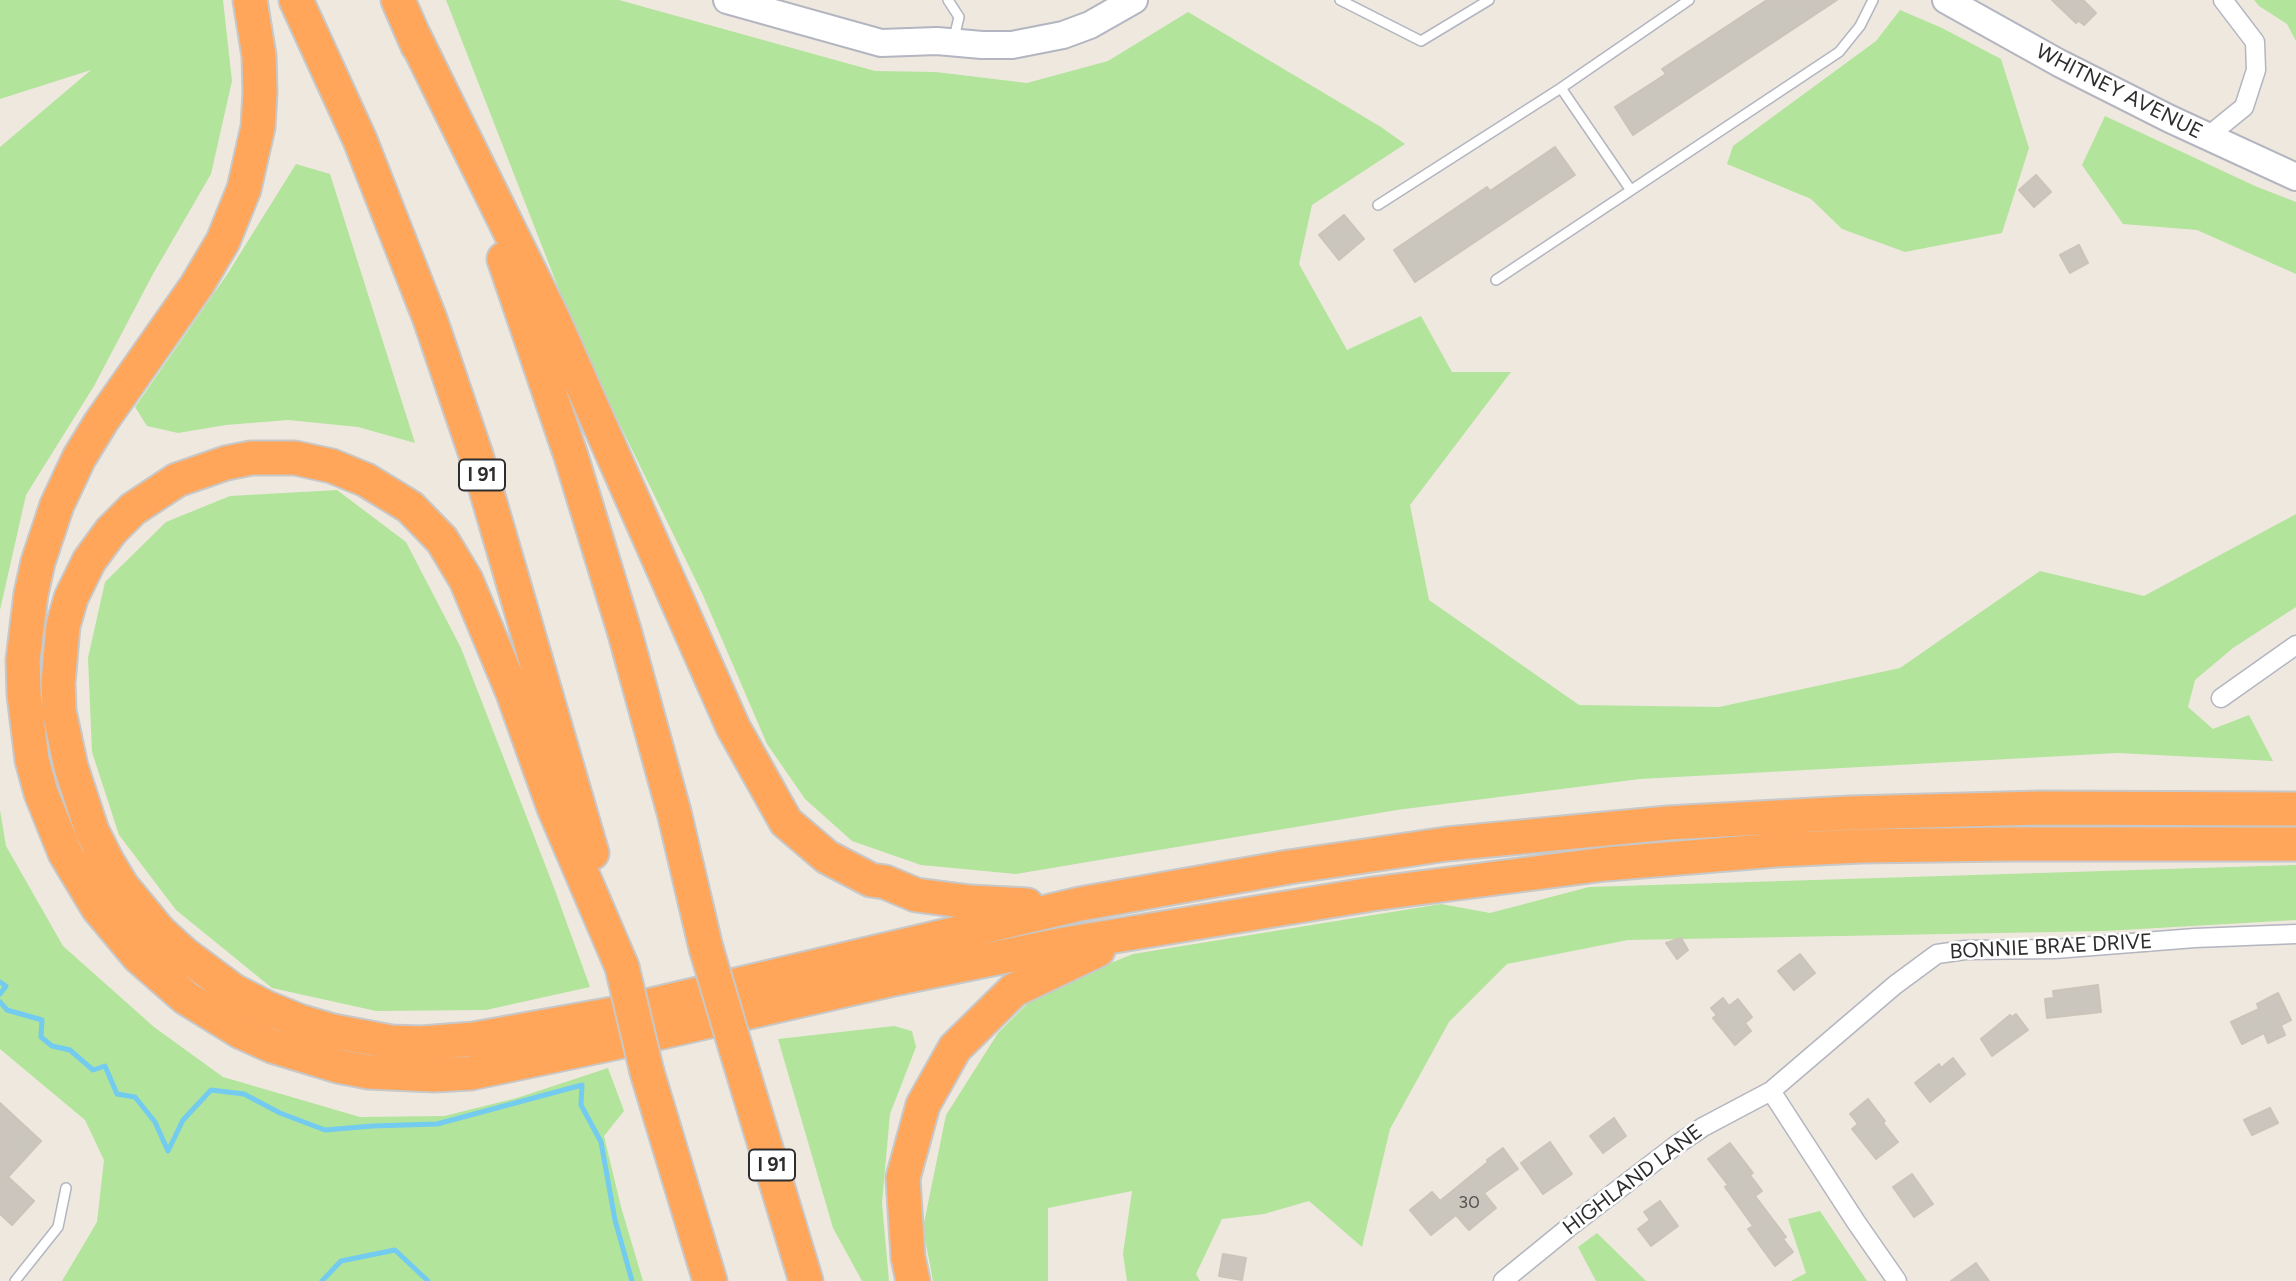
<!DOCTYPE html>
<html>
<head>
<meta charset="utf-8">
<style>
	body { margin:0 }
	canvas { display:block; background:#eee8df }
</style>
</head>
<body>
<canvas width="2296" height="1281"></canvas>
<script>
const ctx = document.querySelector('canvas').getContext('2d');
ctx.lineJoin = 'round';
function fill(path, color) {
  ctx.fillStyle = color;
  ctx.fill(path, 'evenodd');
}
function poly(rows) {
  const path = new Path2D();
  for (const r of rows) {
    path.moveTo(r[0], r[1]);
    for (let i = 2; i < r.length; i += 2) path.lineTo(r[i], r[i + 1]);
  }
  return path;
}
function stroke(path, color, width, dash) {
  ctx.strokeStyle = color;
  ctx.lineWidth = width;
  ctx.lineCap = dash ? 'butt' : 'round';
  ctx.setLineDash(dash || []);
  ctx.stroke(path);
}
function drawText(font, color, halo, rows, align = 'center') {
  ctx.font = font + ' Figtree,sans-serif';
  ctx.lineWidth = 5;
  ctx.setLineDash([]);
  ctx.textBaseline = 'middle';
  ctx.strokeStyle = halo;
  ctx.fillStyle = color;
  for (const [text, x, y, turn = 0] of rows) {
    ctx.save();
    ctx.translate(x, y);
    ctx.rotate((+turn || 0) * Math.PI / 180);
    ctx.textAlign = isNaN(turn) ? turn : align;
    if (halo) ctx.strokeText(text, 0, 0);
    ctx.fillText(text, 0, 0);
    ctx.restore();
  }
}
fill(poly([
	[0,0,223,0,232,81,211,174,153,274,94,386,26,495,0,610,0,147,91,70,0,99],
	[446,0,619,0,875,71,936,72,1027,83,1108,61,1188,12,1381,127,1405,144,1312,205,1299,264,1347,350,1421,316,1452,372,1511,372,1410,505,1429,600,1579,705,1719,707,1900,668,2040,571,2144,596,2296,514,2296,607,2233,648,2195,680,2188,707,2213,729,2249,715,2273,761,2118,753,1640,779,1397,810,1016,874,921,865,852,841,805,799,767,744,702,593,579,341],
	[2254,0,2296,0,2296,41,2287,24,2259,6],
	[1900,10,1942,28,2001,59,2029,148,2002,233,1905,252,1842,229,1811,199,1727,164,1733,146,1876,41],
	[2105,116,2255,186,2296,202,2296,274,2197,230,2123,224,2082,165],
	[296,164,330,174,415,443,358,427,288,420,226,425,178,433,147,426,135,407,228,273],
	[337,490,406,542,461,648,553,885,590,987,486,1010,376,1011,272,988,176,910,119,835,92,752,88,658,105,582,166,522,230,496],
	[0,810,6,846,63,946,154,1027,223,1077,360,1117,444,1116,517,1098,608,1068,624,1111,604,1136,621,1207,643,1281,62,1281,97,1222,104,1160,85,1120,0,1049],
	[2296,865,2296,920,2105,931,1628,940,1507,964,1449,1022,1390,1129,1362,1247,1309,1201,1264,1214,1222,1219,1196,1274,1200,1281,1127,1281,1123,1254,1132,1191,1048,1208,1048,1281,933,1281,923,1228,946,1115,998,1033,1039,992,1133,954,1441,904,1490,913,1589,887],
	[894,1026,912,1031,916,1047,890,1114,882,1203,889,1281,862,1281,833,1228,778,1039],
	[1820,1211,1867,1281,1791,1281,1806,1273,1788,1219],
	[1597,1233,1646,1281,1596,1281,1578,1247]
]), '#b3e49c');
stroke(poly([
	[0,982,6,986,0,994],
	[0,1002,7,1010,42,1020,41,1037,52,1046,70,1050,93,1070,105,1066,117,1094,135,1097,155,1122,168,1151,183,1120,211,1090,244,1094,280,1113,325,1130,372,1126,437,1124,582,1085,581,1105,601,1142,615,1220,632,1281],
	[322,1281,341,1261,395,1250,428,1281]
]), '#73cbef', 5);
const building = poly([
	[1767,0,1837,0,1633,135,1615,107,1666,74,1662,69,1767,0],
	[2052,0,2083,0,2096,13,2084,25,2079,21,2076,23,2052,0],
	[1555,147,1575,175,1415,282,1394,250,1487,187,1490,191,1555,147],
	[2036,175,2051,192,2034,207,2019,190,2036,175],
	[1344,215,1364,239,1339,260,1319,235,1344,215],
	[2079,245,2088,263,2070,273,2060,255,2079,245],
	[1681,938,1688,950,1677,959,1666,943,1681,938],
	[1800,954,1815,973,1794,990,1778,971,1800,954],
	[2098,985,2101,1012,2047,1018,2045,999,2054,998,2053,991,2098,985],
	[2278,993,2291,1020,2281,1025,2285,1035,2268,1043,2264,1033,2242,1044,2231,1022,2259,1009,2257,1004,2278,993],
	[1723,998,1729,1006,1738,999,1752,1017,1745,1023,1751,1031,1735,1045,1713,1018,1717,1015,1711,1008,1723,998],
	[2016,1014,2028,1030,1992,1056,1981,1039,2010,1015,2012,1017,2016,1014],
	[1953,1058,1965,1074,1930,1102,1915,1083,1939,1064,1941,1068,1953,1058],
	[1868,1099,1885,1121,1883,1123,1898,1142,1876,1159,1852,1129,1858,1124,1850,1114,1868,1099],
	[0,1103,41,1141,8,1177,34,1201,12,1225,0,1214,0,1103],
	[2270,1108,2278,1123,2252,1135,2244,1120,2270,1108],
	[1614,1118,1626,1136,1603,1153,1590,1136,1614,1118],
	[1550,1142,1572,1174,1543,1194,1521,1163,1550,1142],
	[1730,1143,1753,1173,1750,1175,1762,1191,1755,1196,1786,1237,1783,1239,1793,1252,1775,1266,1748,1229,1753,1226,1725,1187,1728,1185,1708,1159,1730,1143],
	[1503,1148,1518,1169,1484,1193,1496,1208,1469,1230,1456,1215,1431,1235,1410,1210,1432,1192,1440,1201,1488,1162,1487,1160,1503,1148],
	[1912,1174,1933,1204,1914,1217,1893,1187,1912,1174],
	[1660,1201,1678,1226,1651,1246,1638,1229,1650,1220,1644,1212,1660,1201],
	[1223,1254,1246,1258,1242,1280,1219,1276,1223,1254],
	[1976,1263,1989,1281,1951,1281,1976,1263]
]);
fill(building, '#cac6be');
stroke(building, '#cac4b9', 2);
const lane = poly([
	[948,0,959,17,954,38],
	[1340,0,1421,41,1489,0],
	[1561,88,1630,189],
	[1378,205,1561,88,1689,0],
	[1496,280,1839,52,1860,26,1873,0],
	[15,1281,58,1227,66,1188]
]);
const street = poly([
	[2207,137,2244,107,2256,70,2255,42,2223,0],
	[2221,698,2296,645],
	[1771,1091,1856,1222,1897,1281],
	[1503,1281,1568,1228,1675,1146,1703,1127,1771,1091,1895,985,1937,954,1965,950,2055,949,2195,938,2296,934]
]);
const secondary = poly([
	[727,0,881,43,937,41,982,45,1012,45,1063,35,1090,25,1134,0],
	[1946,0,2059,63,2170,119,2296,177]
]);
const highway = poly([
	[250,0,259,56,260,92,258,127,244,189,223,241,197,285,101,422,79,458,57,505,38,562,31,594,23,660,24,694,32,760,41,793,65,853,98,908,138,956,186,998,241,1032,272,1046,338,1066,369,1072,434,1075,471,1073,614,1043,898,978,1065,944,1372,894,1605,864,1776,850,1861,846,2010,844,2296,844],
	[296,0,360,140,430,319,476,455,592,853],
	[398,0,418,46],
	[410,28,553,319,733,727,786,822,827,857,871,880,885,882,916,895,970,902,1027,905],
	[504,259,571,456,624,630,674,812,706,948],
	[622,967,554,808,513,693,466,580,442,540,410,507,366,480,332,466,295,458,251,458,226,463,177,480,133,509,111,531,89,561,71,598,63,626,58,683,59,711,71,767,92,831,107,861,122,886,160,932,183,953,234,991,265,1007,299,1021,333,1031,391,1042,421,1043,474,1039,613,1014,1080,904,1289,867,1447,844,1668,823,1850,813,2040,808,2296,809],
	[736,1049,806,1281],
	[647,1072,710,1281],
	[913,1281,908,1257,903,1178,923,1105,955,1048,1014,990,1098,950]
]);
stroke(lane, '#b3b5c0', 12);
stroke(street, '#b3b5c0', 21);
stroke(secondary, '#b3b5c0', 30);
stroke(highway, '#c8c8c8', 37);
stroke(lane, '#fff', 9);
stroke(street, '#fff', 18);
stroke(secondary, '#fff', 26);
stroke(highway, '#ffa65a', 33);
const highwayBridge = poly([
	[706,948,736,1049],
	[622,967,647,1072]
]);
stroke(highwayBridge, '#c8c8c8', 37, []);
stroke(highwayBridge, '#ffa65a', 33);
drawText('18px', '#545351', null, [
	["30",1469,1203]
]);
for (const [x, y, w] of [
	[482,475,46],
	[772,1165,46]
]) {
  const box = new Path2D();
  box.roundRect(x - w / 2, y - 15.5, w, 31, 5);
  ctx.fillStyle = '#fff';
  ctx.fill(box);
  stroke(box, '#2d2d2d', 2);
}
drawText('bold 19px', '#2d2d2d', null, [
	["I 91",482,475],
	["I 91",772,1165]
]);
drawText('21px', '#2d2d2d', '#fff', [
	["WHITNEY AVENUE",2119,92,27],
	["BONNIE BRAE DRIVE",2051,947,-3],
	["HIGHLAND LANE",1633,1180,-37]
]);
</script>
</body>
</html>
